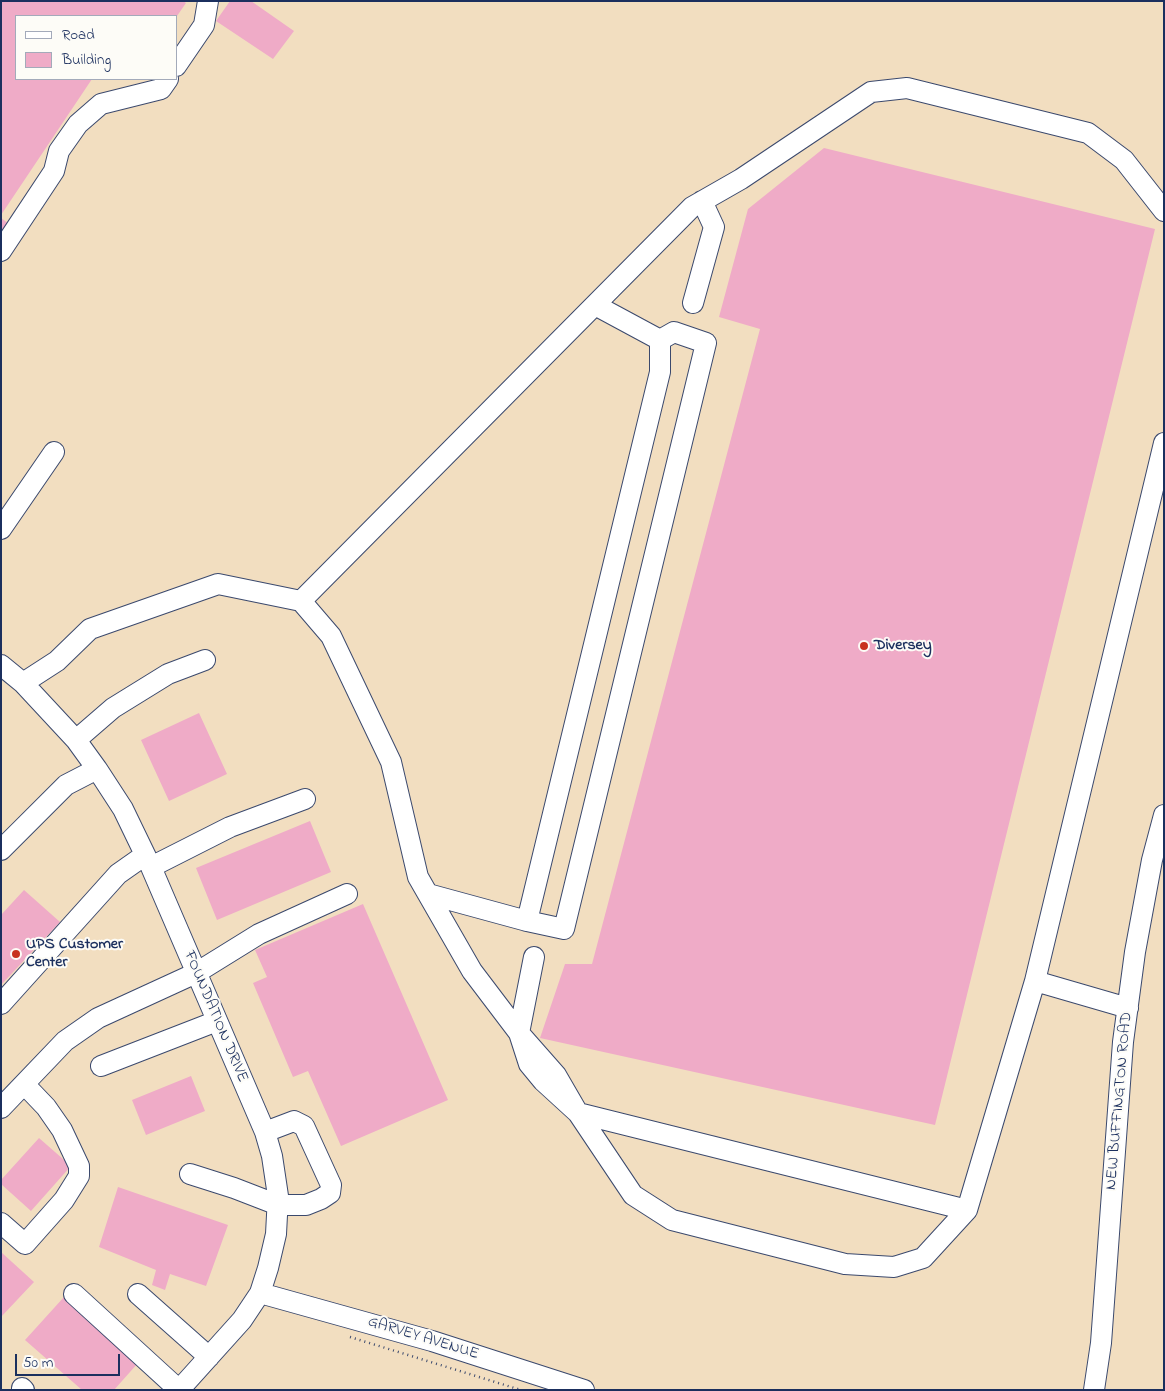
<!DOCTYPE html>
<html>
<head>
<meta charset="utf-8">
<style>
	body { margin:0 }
	#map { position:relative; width:1165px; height:1391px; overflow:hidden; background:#f2dec0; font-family:"Indie Flower",sans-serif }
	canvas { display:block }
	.frame { position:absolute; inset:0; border:2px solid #1b2f5e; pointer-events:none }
	.legend { position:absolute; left:15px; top:15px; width:162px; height:65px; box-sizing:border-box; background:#fdfcf7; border:1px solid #a3aaba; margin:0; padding:6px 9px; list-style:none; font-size:15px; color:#1b2f5e }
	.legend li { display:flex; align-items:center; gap:10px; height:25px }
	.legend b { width:25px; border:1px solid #a3aaba }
	.scale { position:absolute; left:15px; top:1354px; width:105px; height:22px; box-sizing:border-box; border:2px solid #1b2f5e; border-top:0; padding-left:6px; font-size:15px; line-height:18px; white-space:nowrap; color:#1b2f5e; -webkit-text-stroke:4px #fdfcf7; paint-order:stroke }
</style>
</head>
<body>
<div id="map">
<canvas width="1165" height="1391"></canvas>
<div class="frame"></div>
<ul class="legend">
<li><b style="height:6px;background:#fff"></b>Road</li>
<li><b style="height:14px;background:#efabc7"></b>Building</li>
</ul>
<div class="scale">50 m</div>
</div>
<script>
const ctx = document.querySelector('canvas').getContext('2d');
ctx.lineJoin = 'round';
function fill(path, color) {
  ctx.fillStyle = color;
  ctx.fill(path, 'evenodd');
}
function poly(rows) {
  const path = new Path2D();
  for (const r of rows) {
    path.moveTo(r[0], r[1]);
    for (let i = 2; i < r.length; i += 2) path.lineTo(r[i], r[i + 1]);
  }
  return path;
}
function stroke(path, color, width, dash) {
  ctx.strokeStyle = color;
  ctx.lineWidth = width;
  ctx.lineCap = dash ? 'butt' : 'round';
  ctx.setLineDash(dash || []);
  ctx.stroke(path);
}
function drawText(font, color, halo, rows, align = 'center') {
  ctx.font = font + ' "Indie Flower",sans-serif';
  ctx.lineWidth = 4;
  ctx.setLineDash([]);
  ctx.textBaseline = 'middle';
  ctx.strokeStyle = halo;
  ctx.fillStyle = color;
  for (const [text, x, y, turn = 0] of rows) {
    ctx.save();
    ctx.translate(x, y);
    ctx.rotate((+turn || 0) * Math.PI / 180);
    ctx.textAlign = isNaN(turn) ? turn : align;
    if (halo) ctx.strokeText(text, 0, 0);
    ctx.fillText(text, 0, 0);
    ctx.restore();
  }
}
fill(poly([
	[1,1,183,1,186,3,177,16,16,16,16,79,92,79,1,215],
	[230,1,251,1,294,31,273,59,216,21],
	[824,148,1155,229,935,1125,540,1038,565,964,592,964,760,329,719,317,748,209],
	[1,218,12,226,1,242],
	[199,713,227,774,169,801,141,740],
	[310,821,331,872,217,920,196,868],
	[24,890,60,922,1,985,1,915],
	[363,904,448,1100,341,1146,308,1071,293,1077,253,983,267,977,255,950],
	[191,1076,205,1111,146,1135,132,1100],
	[39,1138,71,1166,31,1211,1,1184,1,1180],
	[118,1187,228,1225,206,1286,170,1274,165,1290,152,1285,156,1270,99,1247],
	[1,1252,34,1282,1,1317],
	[64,1297,138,1363,114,1390,82,1390,25,1340]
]), '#efabc7');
const minor = poly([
	[176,66,204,25,208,1],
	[1,251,54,171,59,151,78,124,101,104,161,89,168,79],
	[693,303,714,227,702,201],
	[1,529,54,452],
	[301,601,331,636,391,762,418,877,472,971,519,1033,556,1075,578,1113,633,1195,672,1220,845,1264,894,1267,923,1258,967,1210],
	[1,665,23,683,76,740,97,769,123,809,151,867,265,1132,272,1156,278,1196,276,1234,268,1268,260,1293,242,1320,179,1390],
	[23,683,57,661,90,629,218,584,301,601,692,207,741,179,871,92,907,88,1088,133,1124,160,1164,211],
	[76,740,113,708,168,674,205,660],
	[1,850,66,785,97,769],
	[151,867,230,827,305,799],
	[428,894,527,921,660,372,660,340,595,305],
	[527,921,564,929,706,343,674,332,660,340],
	[534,957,519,1033,529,1064,543,1081,578,1113,967,1210,1035,981],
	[1,1004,118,874,145,855],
	[1128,1008,1035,981,1164,443],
	[101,1066,217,1021],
	[1,1108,65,1041,98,1018,196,973,259,934,347,894],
	[190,1174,234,1188,278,1205,306,1205,321,1199,330,1193,331,1185,304,1126,294,1121,265,1132],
	[1,1223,25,1244,64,1200,79,1176,79,1166,62,1130,46,1107,24,1084],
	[260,1293,432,1341,584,1390],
	[74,1294,179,1390],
	[138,1294,209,1357],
	[22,1388,24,1390],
	[1094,1390,1101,1343,1123,1042,1135,952,1152,860,1164,815]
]);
stroke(minor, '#3b496d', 22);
stroke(poly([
	[350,1337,521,1390]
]), '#3b496d', 2.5, [1, 4]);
stroke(minor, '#fff', 20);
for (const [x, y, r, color] of [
	[864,646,5,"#c8321e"],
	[16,954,5,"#c8321e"]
]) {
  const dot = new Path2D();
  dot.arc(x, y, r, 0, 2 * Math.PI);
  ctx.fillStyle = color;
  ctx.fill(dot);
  stroke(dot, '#fdfcf7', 2);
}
drawText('bold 16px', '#1b2f5e', '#fdfcf7', [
	["Diversey",874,646],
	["UPS Customer",26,945],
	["Center",26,963]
], 'left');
drawText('16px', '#1b2f5e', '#fdfcf7', [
	["FOUNDATION DRIVE",215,1017,67],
	["NEW BUFFINGTON ROAD",1120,1101,-85],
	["GARVEY AVENUE",423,1339,17]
]);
</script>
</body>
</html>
